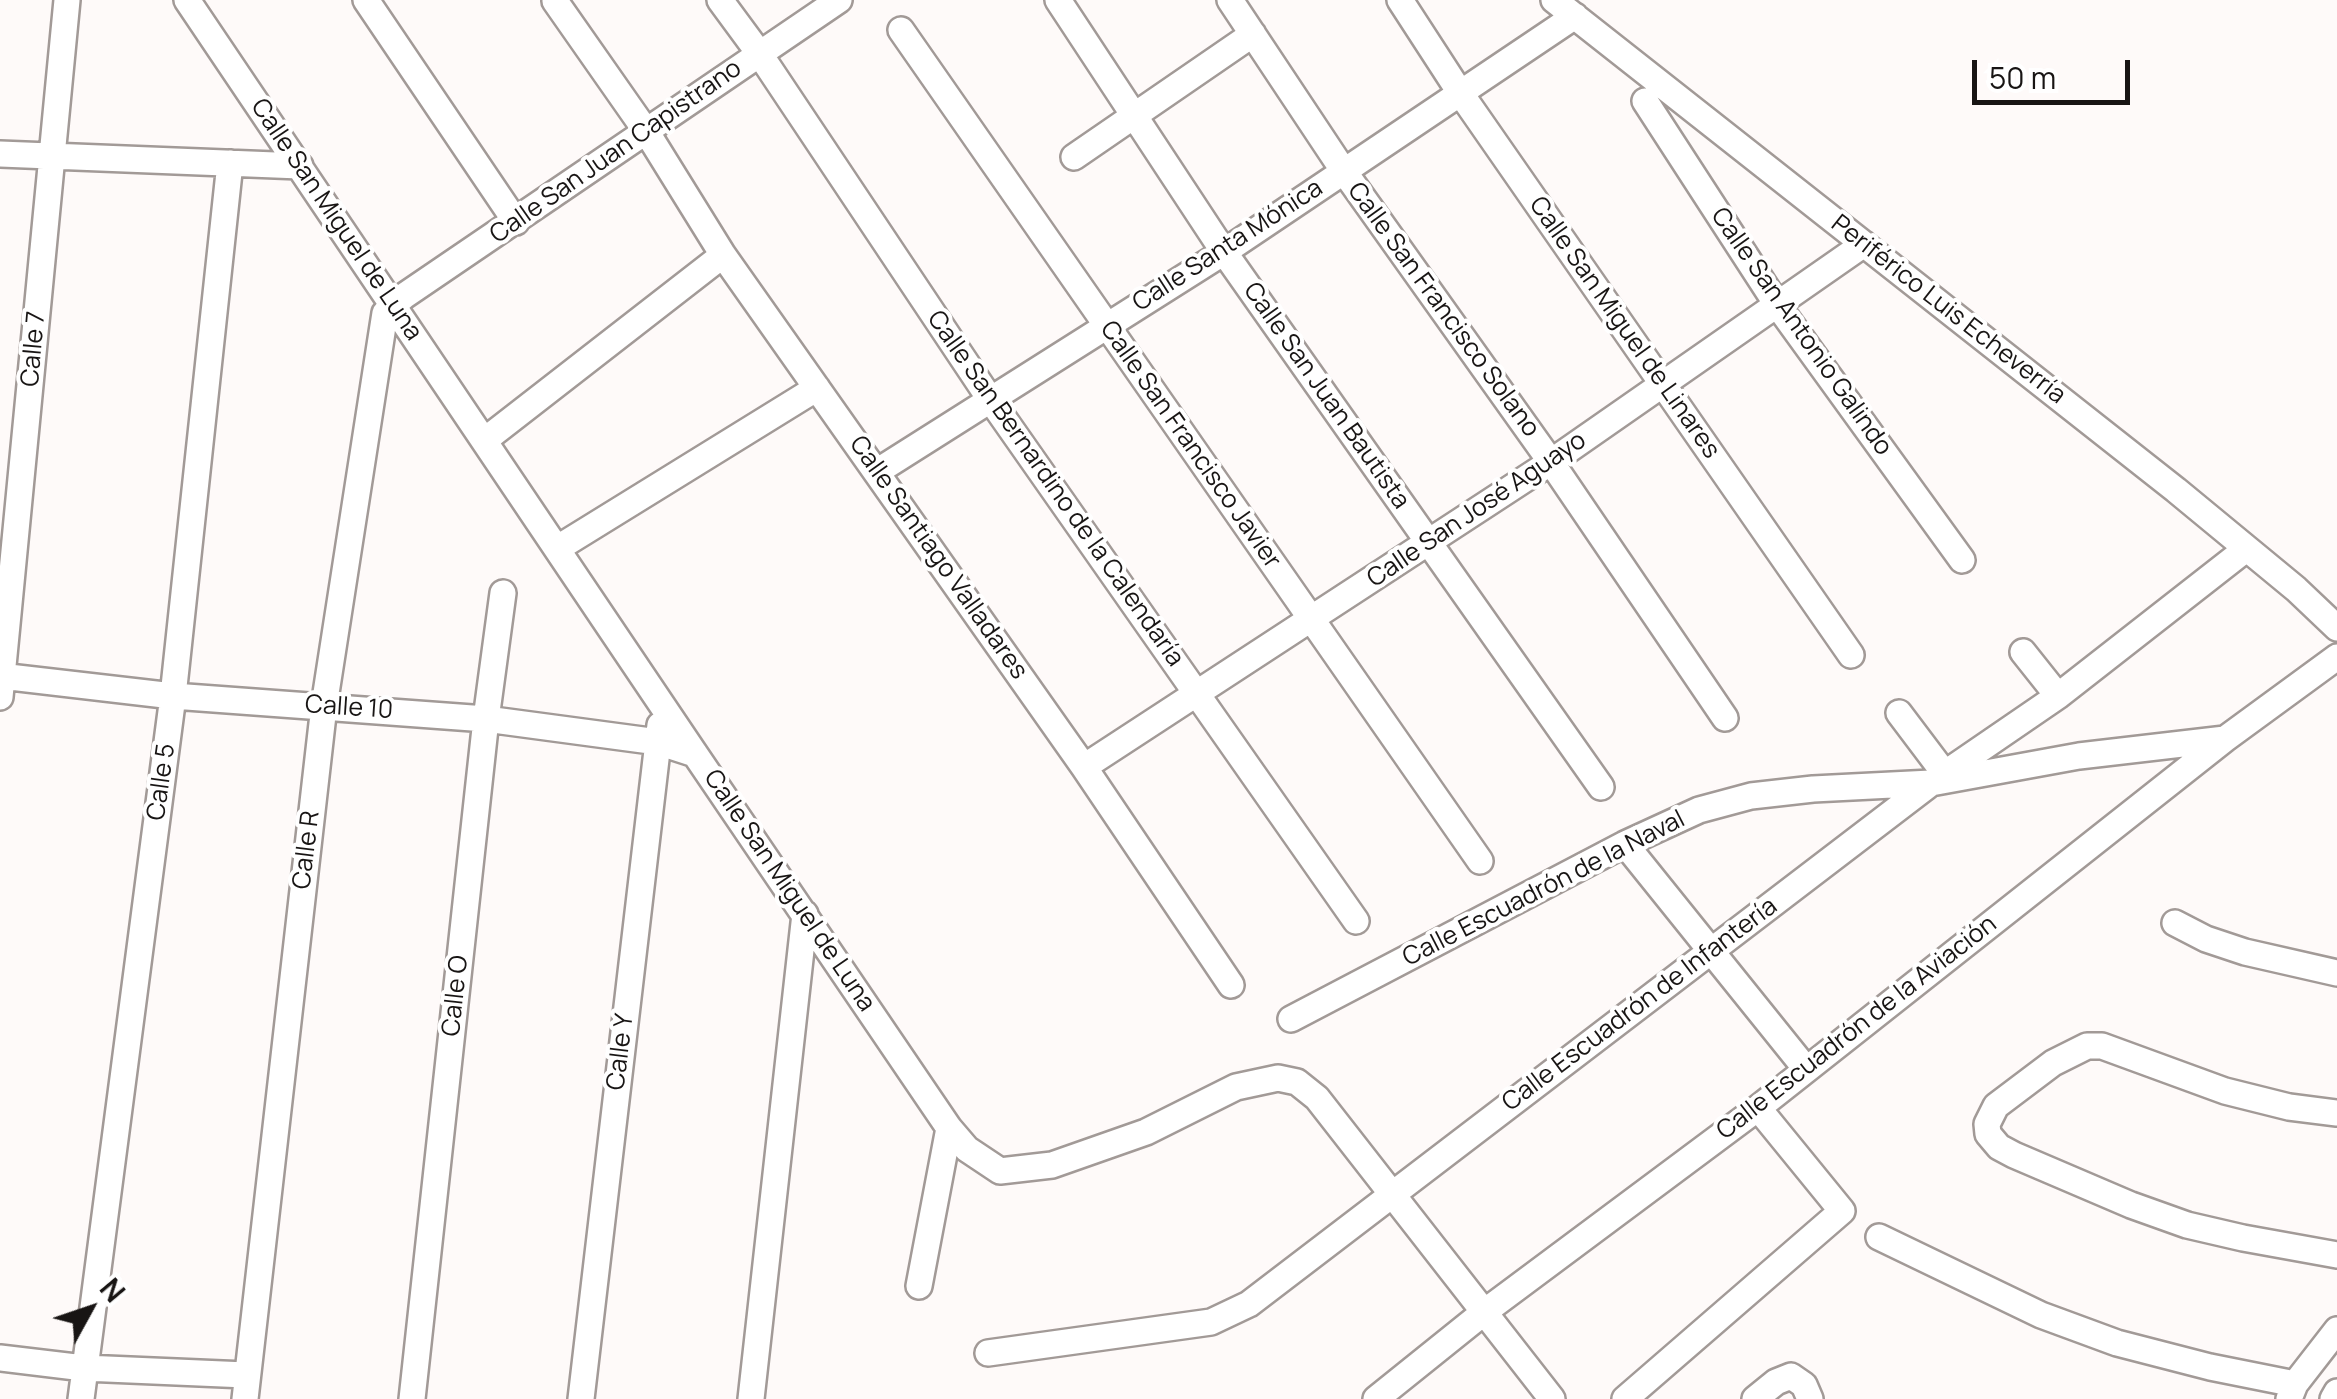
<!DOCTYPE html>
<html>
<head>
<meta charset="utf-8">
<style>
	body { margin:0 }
	#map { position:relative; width:2337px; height:1399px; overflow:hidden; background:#fefaf9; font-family:Manrope,sans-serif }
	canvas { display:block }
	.north { position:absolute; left:40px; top:1259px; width:100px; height:100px; -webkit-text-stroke:8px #fff; paint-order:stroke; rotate:50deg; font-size:28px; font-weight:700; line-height:40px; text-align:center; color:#181514 }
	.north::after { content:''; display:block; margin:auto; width:35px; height:45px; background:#181514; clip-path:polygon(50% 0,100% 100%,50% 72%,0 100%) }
	.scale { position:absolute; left:1972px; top:60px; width:158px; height:45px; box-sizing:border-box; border:5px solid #181514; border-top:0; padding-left:12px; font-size:30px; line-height:35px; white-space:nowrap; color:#181514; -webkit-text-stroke:8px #fff; paint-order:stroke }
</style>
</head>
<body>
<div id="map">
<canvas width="2337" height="1399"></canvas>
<div class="north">N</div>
<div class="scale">50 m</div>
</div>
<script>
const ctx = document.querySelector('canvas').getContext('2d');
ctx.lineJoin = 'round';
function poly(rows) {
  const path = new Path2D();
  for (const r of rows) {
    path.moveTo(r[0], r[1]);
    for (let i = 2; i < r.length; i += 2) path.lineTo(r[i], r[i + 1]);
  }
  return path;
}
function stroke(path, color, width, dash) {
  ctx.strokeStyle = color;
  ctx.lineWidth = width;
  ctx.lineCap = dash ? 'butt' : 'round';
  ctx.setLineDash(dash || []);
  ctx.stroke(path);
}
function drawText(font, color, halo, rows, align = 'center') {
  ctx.font = font + ' Manrope,sans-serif';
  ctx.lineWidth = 8;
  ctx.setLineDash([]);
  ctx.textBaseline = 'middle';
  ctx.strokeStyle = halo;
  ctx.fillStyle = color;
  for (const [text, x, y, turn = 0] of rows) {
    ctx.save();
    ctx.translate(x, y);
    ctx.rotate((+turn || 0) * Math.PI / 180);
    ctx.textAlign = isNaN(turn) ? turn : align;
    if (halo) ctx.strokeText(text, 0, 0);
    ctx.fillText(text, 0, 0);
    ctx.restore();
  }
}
const minor = poly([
	[187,0,695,754,949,1128,967,1149,1000,1171,1052,1165,1146,1132,1236,1087,1278,1078,1297,1082,1317,1098,1552,1399],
	[366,0,516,222],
	[720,0,759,53,990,399,1356,921],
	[1058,0,1224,252,1601,787],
	[1230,0,1343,170,1551,462,1725,718],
	[1400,0,1461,94,1851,655],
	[1554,0,2176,490,2296,589,2337,628],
	[555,1,646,131,723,255,1084,767,1231,985],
	[901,30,1480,861],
	[1645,101,1778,306,1962,560],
	[0,154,300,166],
	[1074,157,1253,34],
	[485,440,723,255],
	[878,471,1224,252,1575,16],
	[558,548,817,388],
	[2023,652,2058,696],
	[0,676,173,696,486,719,658,742,695,754],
	[0,697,67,0],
	[1899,713,1945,774],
	[1084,767,1551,462,1864,244],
	[1625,844,1806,1069],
	[2175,923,2206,939,2245,952,2337,973],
	[1291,1019,1625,844,1699,810,1751,796,1813,789,1931,783,2079,756,2225,739],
	[2337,1113,2289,1107,2225,1091,2102,1046,2087,1046,2053,1063,1996,1106,1987,1124,1988,1134,1999,1147,2014,1155,2131,1205,2187,1225,2243,1238,2337,1255],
	[1879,1237,2041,1315,2117,1343,2210,1367,2295,1384],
	[919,1286,949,1128],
	[988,1353,1211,1322,1249,1304,1931,783,2058,696,2246,549],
	[0,1358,84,1368,246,1375],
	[81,1399,173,696,230,163],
	[245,1399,324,706,385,313,404,296,839,0],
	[412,1399,486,719,503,593],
	[581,1399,660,725],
	[751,1399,805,914],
	[1376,1399,1483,1313,1758,1108,2225,739,2337,657],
	[1625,1399,1842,1211,1758,1108],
	[1755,1399,1776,1382,1791,1376,1804,1385,1810,1399],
	[2289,1399,2295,1384,2337,1330],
	[2333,1399,2337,1392]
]);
stroke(minor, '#a29a97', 30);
stroke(minor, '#fff', 25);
drawText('25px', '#181514', '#fff', [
	["Calle San Juan Capistrano",616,152,-35],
	["Calle San Miguel de Luna",336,220,56],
	["Calle Santa Mónica",1228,246,-33],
	["Calle San Francisco Solano",1443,310,54],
	["Periférico Luis Echeverría",1948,310,38],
	["Calle San Miguel de Linares",1624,328,55],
	["Calle San Antonio Galindo",1801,332,55],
	["Calle 7",34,349,-85],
	["Calle San Juan Bautista",1326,396,55],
	["Calle San Francisco Javier",1190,445,55],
	["Calle San Bernardino de la Calendaría",1055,489,55],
	["Calle San José Aguayo",1477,510,-34],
	["Calle Santiago Valladares",938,558,55],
	["Calle 10",349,708,4],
	["Calle 5",162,782,-82],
	["Calle R",307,850,-83],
	["Calle Escuadrón de la Naval",1544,889,-27],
	["Calle San Miguel de Luna",789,891,56],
	["Calle O",456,996,-84],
	["Calle Escuadrón de Infantería",1640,1005,-37],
	["Calle Escuadrón de la Aviación",1857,1028,-38],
	["Calle Y",621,1052,-83]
]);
</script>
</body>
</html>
